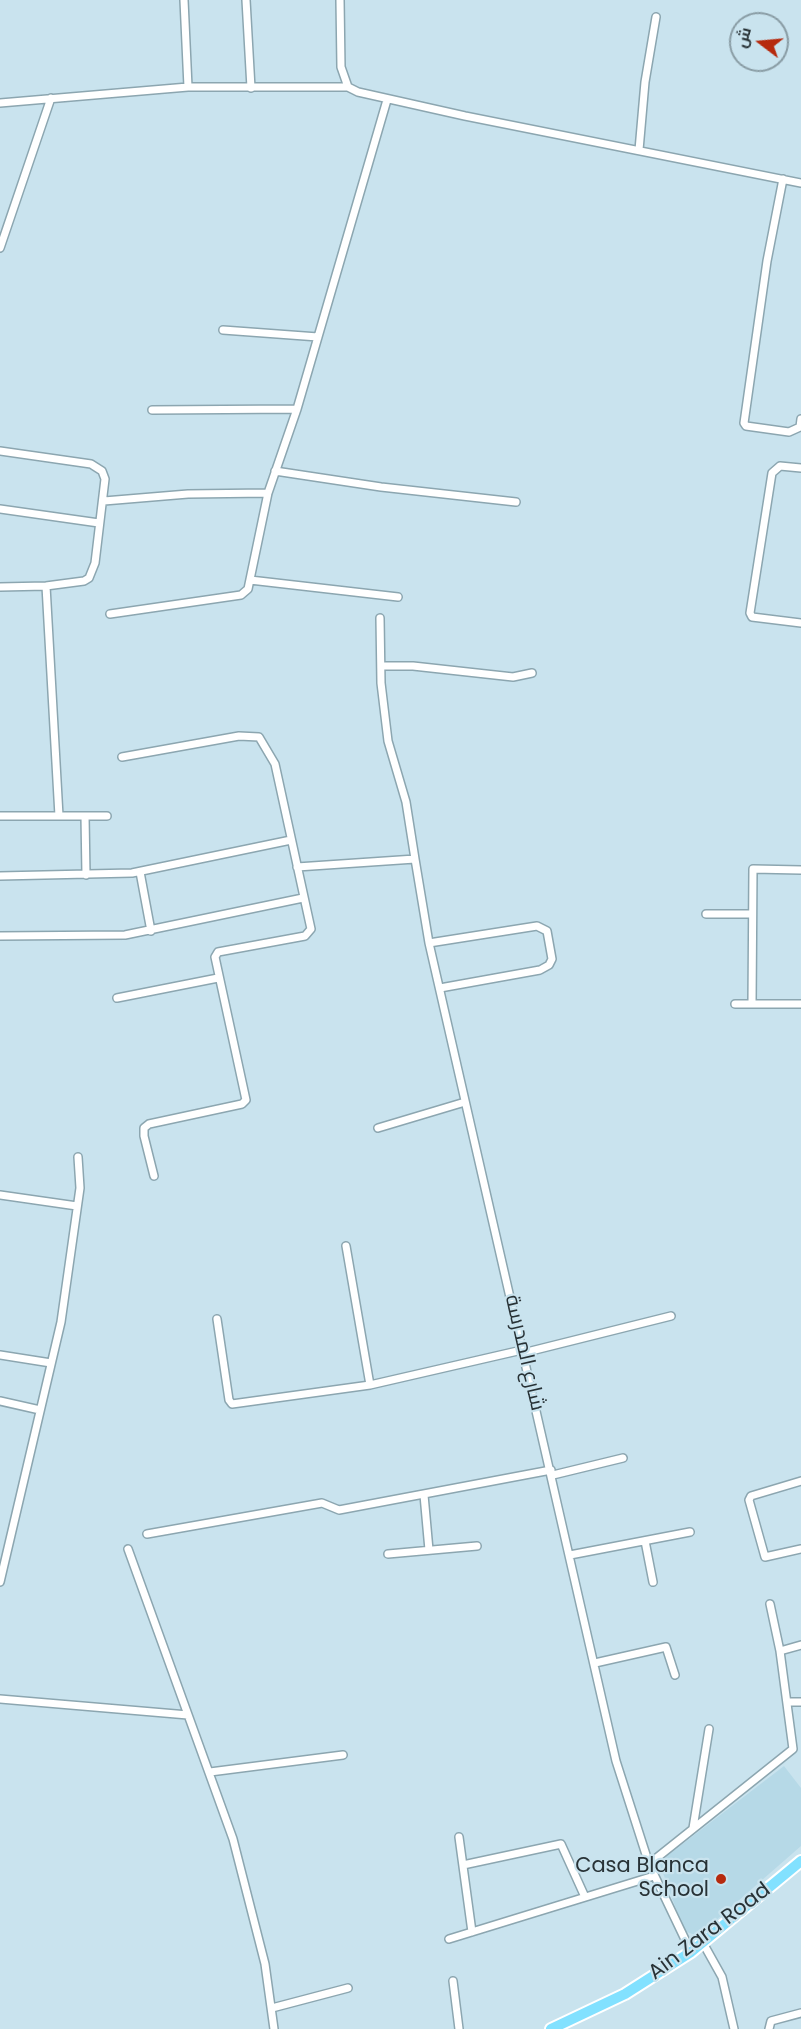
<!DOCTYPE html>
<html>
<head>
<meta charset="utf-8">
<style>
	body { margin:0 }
	#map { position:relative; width:801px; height:2029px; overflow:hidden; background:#c9e3ee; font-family:Poppins,Cairo,sans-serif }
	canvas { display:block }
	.north { position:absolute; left:729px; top:12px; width:60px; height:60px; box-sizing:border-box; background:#c9e3ee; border:2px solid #899ca4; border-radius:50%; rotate:286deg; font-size:16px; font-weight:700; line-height:24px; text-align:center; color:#283236 }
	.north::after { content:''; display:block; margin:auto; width:21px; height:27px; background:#b62a0e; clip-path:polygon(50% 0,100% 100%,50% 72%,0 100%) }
</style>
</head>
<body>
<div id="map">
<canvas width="801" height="2029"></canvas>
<div class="north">ش</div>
</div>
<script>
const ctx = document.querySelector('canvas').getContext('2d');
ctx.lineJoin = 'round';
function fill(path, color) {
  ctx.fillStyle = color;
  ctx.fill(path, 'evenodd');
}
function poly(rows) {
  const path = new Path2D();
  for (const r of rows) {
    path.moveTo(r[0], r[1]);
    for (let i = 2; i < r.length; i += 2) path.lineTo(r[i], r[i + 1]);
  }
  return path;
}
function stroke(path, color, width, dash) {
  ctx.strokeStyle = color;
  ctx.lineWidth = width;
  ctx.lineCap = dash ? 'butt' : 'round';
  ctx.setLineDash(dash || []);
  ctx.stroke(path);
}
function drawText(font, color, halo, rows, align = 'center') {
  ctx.font = font + ' Poppins,Cairo,sans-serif';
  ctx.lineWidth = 4.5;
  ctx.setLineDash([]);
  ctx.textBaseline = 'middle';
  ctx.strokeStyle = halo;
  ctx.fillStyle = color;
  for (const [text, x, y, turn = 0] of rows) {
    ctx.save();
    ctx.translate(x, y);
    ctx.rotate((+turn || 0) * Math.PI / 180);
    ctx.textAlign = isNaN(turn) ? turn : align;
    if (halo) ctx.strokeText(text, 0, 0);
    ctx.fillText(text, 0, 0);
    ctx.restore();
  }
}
fill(poly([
	[784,1766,801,1788,801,1846,698,1936,684,1931,659,1862]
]), '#b6d9e7');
const minor = poly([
	[184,0,188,87],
	[246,0,251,88],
	[340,0,341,67,348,87,358,92,465,116,801,183],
	[0,103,188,87,348,87],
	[639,150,645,82,656,17],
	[783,179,767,261,744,423,746,426,789,432,800,427,801,419],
	[0,248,51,98],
	[223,330,318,337],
	[152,410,297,409],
	[0,451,91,464,102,471,105,479,95,563,89,578,84,581,46,586,0,587],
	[801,468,780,466,772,473,750,613,752,617,801,623],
	[275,471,381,487,516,502],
	[104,501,188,494,268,493],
	[0,509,99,523],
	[250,580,398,597],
	[46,586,59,816],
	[110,614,241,595,248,589,268,493,297,409,387,100],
	[380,618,381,683,388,741,406,802,415,859],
	[381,666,413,666,513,677,532,673],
	[122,757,239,736,259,737,275,764,311,929,305,936,218,952,215,957,246,1100,242,1104,149,1124,144,1128,144,1136,154,1176],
	[0,816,107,816],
	[85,816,86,875],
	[297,867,415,859,429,943,616,1761,649,1864,691,1952],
	[140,872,151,931],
	[0,876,132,873,291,840],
	[706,914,752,914],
	[0,936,125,935,303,898],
	[429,943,537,926,547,931,552,959,549,965,540,970,440,988],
	[117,998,218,978],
	[735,1004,801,1004],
	[752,1004,753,869,801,870],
	[378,1128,465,1102],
	[0,1195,77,1206],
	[346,1246,370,1385],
	[217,1319,229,1400,232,1404,370,1385,522,1350],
	[523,1353,671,1316],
	[0,1355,51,1363],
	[0,1401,40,1410],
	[553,1475,623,1458],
	[801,1481,751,1496,749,1500,765,1557,801,1549],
	[424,1495,429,1550],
	[147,1534,322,1503,339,1510,551,1470],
	[645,1541,653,1582],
	[128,1549,233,1839,265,1964,274,2029],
	[388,1554,477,1546],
	[570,1555,690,1532],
	[0,1582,61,1322,80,1188,78,1157],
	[780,1651,801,1645],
	[595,1663,666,1647,675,1675],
	[0,1699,188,1715],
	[788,1702,801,1702],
	[210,1772,343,1755],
	[693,1828,709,1729],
	[459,1837,472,1932],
	[649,1864,793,1749,780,1651,770,1604],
	[463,1865,561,1844,585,1897],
	[449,1939,654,1876],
	[703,1943,722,1977,734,2029],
	[453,1981,459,2029],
	[272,2008,348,1988],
	[769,2029,771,2021,801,2013]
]);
const primary = poly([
	[551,2029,625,1994,691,1952,801,1861]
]);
stroke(minor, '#8ca6b0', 10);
stroke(primary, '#fff', 14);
stroke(minor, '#fff', 7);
stroke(primary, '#82e1ff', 10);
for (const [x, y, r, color] of [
	[721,1879,6,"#b62a0e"]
]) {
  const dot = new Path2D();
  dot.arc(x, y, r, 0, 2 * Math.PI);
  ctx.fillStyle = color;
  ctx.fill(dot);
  stroke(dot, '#c9e3ee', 2);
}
drawText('21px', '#283236', '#c9e3ee', [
	["شارع المدرسة",524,1353,77],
	["Ain Zara Road",710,1932,-37]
]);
drawText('21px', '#283236', '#c9e3ee', [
	["Casa Blanca",709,1867],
	["School",709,1891]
], 'right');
</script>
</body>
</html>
